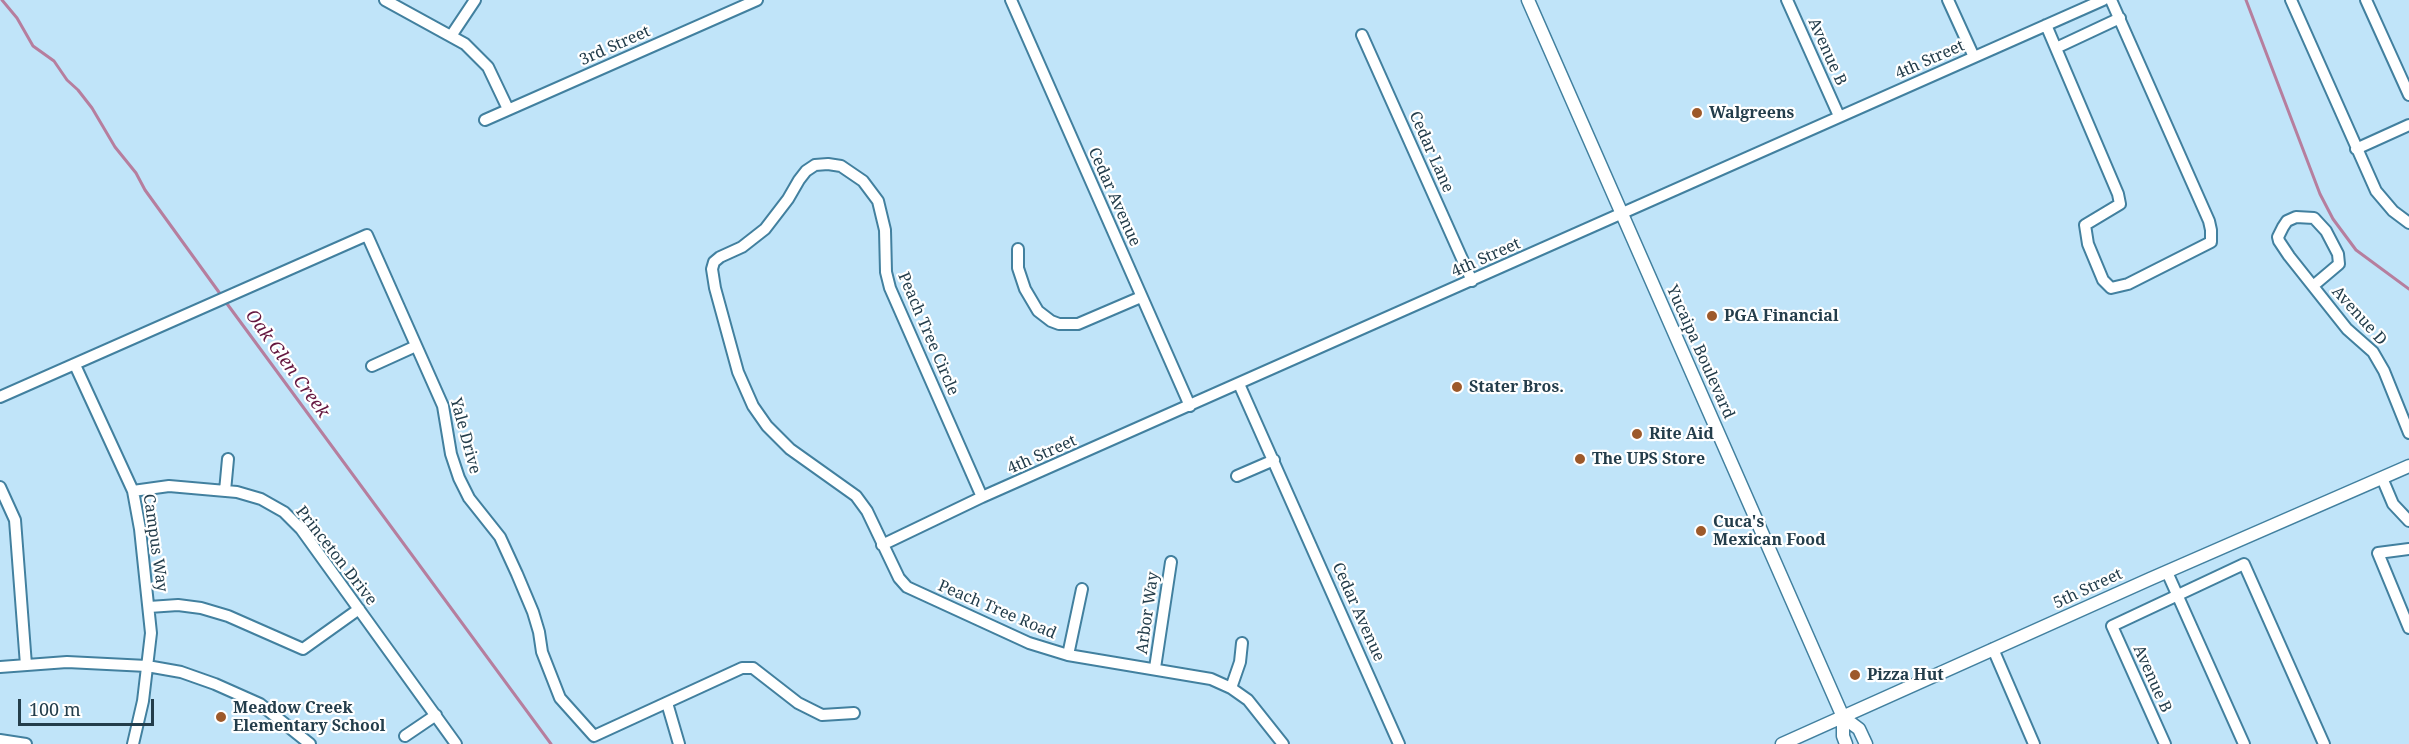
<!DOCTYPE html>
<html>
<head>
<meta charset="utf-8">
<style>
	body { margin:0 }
	#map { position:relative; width:2409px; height:744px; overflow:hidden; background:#c0e4f9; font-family:"Noto Serif",serif }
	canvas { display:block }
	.scale { position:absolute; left:18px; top:699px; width:136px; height:27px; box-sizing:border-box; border:3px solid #233d4b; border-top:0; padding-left:8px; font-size:18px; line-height:21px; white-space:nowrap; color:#233d4b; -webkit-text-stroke:4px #fff; paint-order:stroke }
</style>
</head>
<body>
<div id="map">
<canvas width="2409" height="744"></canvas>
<div class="scale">100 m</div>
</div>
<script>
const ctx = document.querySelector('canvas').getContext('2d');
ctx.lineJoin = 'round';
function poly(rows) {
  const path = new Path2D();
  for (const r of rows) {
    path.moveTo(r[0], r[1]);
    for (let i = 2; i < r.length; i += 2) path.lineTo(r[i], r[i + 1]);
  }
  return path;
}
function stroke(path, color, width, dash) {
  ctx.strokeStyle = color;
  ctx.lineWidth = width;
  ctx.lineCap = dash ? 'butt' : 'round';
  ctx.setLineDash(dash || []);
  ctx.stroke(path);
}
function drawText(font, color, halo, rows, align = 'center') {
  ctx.font = font + ' "Noto Serif",serif';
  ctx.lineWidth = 4.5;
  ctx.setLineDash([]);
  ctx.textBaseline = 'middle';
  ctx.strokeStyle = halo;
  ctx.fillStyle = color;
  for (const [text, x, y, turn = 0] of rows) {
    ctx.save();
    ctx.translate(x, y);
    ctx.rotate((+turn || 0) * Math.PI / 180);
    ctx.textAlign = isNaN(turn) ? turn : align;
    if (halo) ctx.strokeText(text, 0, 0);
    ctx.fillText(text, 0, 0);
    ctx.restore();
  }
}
stroke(poly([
	[2,0,17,18,33,46,54,61,67,80,78,90,92,108,115,147,136,173,145,190,221,295],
	[2246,0,2320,194,2333,219,2356,250,2409,289],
	[225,301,551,744]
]), '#b67e9e', 3);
const minor = poly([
	[385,0,465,44,488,67,508,109],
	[1011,0,1190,406],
	[1787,0,1839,116],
	[1948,0,1974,57],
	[2291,0,2376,191,2393,211,2409,223],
	[2366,0,2409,95],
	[2046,25,2118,194,2120,204,2085,225,2088,244,2103,280,2111,288,2128,284,2211,242,2211,230,2209,221,2111,0],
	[1362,35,1472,281],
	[451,36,475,0],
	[2056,48,2120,18],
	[485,120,757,0],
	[2356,149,2409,125],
	[1018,249,1018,268,1025,289,1038,311,1051,321,1059,324,1078,324,1141,297],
	[2313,286,2339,264,2338,254,2326,231,2314,218,2296,217,2287,221,2283,227,2278,237,2279,241,2289,256,2347,329,2373,352,2384,371,2409,433],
	[75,365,133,491,140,529,151,633,143,701,133,744],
	[372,366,416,346],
	[1239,384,1399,744],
	[0,397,367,235,443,406,451,454,459,478,469,498,500,537,517,574,533,612,539,632,542,652,560,698,594,736,742,668,753,668,798,703,822,715,854,713],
	[1237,476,1274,460],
	[2382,478,2393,504,2409,521],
	[0,487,15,520,26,665],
	[133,491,169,486,237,492,261,499,284,512,301,529,456,744],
	[225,491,228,459],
	[982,497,890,288,886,272,885,230,878,201,863,181,841,166,828,164,815,165,806,171,799,180,788,199,765,229,742,247,720,257,714,262,712,269,715,288,738,372,753,406,767,426,790,449,856,496,867,511,899,578,907,587,1029,643,1068,655,1211,679,1231,688],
	[882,545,982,497,2103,0],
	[2409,549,2378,553,2409,628],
	[2167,572,2244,744],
	[149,607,178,605,201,608,228,616,303,649,359,609],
	[1242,643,1240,662,1231,688,1248,700,1283,744],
	[1993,649,2034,744],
	[1068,655,1082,589],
	[0,667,67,662,147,666,181,672,215,684,260,704,310,744],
	[1155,668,1171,562],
	[667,703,679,744],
	[405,736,436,715],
	[0,740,26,744],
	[2165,744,2112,626,2244,564,2324,744]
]);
const major = poly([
	[1528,0,1843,717,1843,736,1846,744],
	[1843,717,1859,729,1866,744],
	[1782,744,2150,579,2409,466]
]);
stroke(minor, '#42809f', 14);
stroke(major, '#42809f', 15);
stroke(minor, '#fff', 10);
stroke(major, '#fff', 12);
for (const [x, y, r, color] of [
	[1697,113,6,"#9d592a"],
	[1712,316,6,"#9d592a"],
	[1457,387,6,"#9d592a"],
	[1637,434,6,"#9d592a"],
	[1580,459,6,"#9d592a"],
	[1701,531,6,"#9d592a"],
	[1855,675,6,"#9d592a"],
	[221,717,6,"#9d592a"]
]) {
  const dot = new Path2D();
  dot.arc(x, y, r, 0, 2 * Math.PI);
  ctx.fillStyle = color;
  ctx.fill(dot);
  stroke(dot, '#fff', 2);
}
drawText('16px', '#233d4b', '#fff', [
	["3rd Street",615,46,-24],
	["Avenue B",1827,52,66],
	["4th Street",1930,60,-24],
	["Cedar Lane",1431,152,66],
	["Cedar Avenue",1114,197,66],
	["4th Street",1486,258,-24],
	["Avenue D",2359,316,48],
	["Peach Tree Circle",928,334,67],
	["Yucaipa Boulevard",1700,352,66],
	["Yale Drive",465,436,75],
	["4th Street",1042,455,-24],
	["Campus Way",155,543,82],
	["Princeton Drive",336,556,52],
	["5th Street",2088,589,-25],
	["Peach Tree Road",997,610,23],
	["Cedar Avenue",1358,612,66],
	["Arbor Way",1148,613,-82],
	["Avenue B",2152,679,66]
]);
drawText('bold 16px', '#233d4b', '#fff', [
	["Walgreens",1709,113],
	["PGA Financial",1724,316],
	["Stater Bros.",1469,387],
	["Rite Aid",1649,434],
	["The UPS Store",1592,459],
	["Cuca's",1713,522],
	["Mexican Food",1713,540],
	["Pizza Hut",1867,675],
	["Meadow Creek",233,708],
	["Elementary School",233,726]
], 'left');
drawText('italic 18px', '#64163f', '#fff', [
	["Oak Glen Creek",287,364,54]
]);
</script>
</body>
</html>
